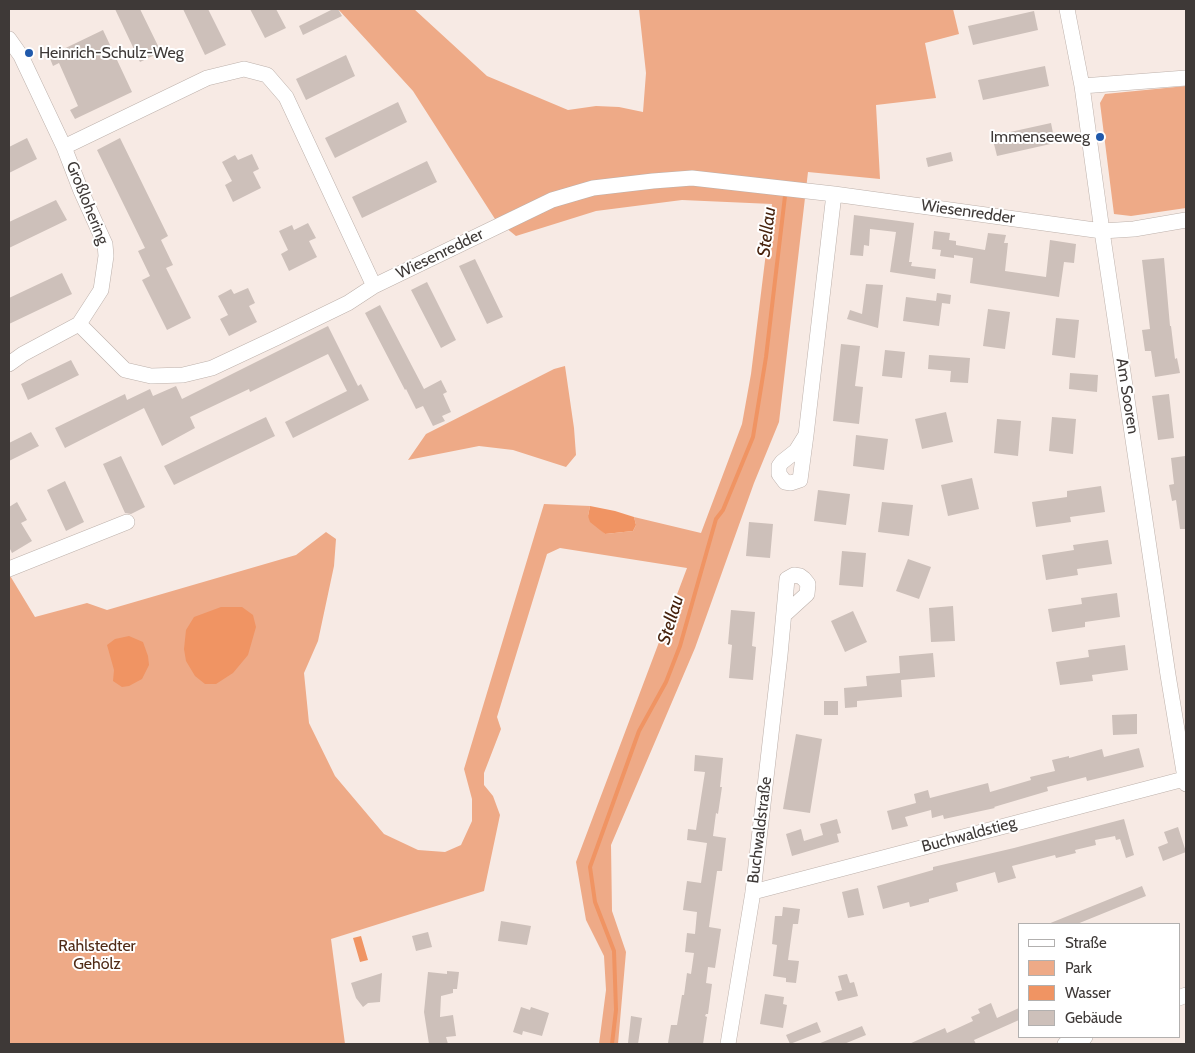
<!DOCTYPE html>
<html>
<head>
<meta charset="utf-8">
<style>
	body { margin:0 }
	#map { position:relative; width:1195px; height:1053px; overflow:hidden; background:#f7eae4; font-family:Cabin,sans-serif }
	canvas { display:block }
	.frame { position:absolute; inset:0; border:10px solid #3e3937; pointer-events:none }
	.legend { position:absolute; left:1018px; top:923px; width:162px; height:115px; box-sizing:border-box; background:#fff; border:1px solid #b2b0af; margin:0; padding:6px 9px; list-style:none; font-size:15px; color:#3e3937 }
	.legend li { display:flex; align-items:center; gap:10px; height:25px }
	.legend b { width:25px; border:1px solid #b2b0af }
</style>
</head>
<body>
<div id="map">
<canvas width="1195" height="1053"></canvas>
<div class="frame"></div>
<ul class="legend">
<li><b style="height:6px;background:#fff"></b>Straße</li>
<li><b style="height:14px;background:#eeaa87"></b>Park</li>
<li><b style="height:14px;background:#f09463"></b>Wasser</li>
<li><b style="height:14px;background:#cdc0ba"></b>Gebäude</li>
</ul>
</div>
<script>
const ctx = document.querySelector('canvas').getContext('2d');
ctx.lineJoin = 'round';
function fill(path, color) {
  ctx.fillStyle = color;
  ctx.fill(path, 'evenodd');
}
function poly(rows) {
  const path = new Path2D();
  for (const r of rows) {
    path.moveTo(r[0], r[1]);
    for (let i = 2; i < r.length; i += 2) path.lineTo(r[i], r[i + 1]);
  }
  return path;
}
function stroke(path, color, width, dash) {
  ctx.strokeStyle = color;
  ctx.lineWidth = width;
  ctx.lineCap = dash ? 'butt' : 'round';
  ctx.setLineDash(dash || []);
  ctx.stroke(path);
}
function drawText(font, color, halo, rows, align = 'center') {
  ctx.font = font + ' Cabin,sans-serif';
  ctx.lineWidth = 4;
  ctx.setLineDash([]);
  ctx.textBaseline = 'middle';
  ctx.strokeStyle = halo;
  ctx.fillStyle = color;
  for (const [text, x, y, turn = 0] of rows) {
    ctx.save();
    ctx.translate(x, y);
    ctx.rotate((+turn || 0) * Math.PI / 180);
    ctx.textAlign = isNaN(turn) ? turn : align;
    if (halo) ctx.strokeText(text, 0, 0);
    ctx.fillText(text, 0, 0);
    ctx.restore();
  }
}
fill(poly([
	[338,9,414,9,487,76,568,110,596,106,619,107,643,112,646,73,639,9,953,9,959,34,925,43,936,98,876,105,880,179,808,172,779,422,754,483,695,648,611,845,612,911,626,952,618,1044,599,1044,606,990,604,956,586,920,576,862,687,568,560,548,547,554,497,717,501,729,484,773,484,785,493,796,500,815,484,891,331,939,345,1044,9,1044,9,574,35,617,87,603,107,610,296,555,326,532,336,539,334,566,318,641,304,673,309,723,335,776,384,834,418,850,445,852,461,845,472,821,472,799,464,769,544,504,590,506,588,516,605,534,633,531,636,525,634,517,701,533,742,424,751,374,772,204,682,200,596,211,516,236,495,219,413,91],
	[1186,86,1186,208,1131,216,1114,214,1100,103,1105,94],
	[565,366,574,428,576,455,566,467,513,450,479,446,408,460,426,434,554,369]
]), '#eeaa87');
fill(poly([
	[590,506,615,511,634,517,636,525,633,531,605,534,590,522,588,516],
	[221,607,242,607,253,615,256,627,248,655,233,673,216,684,205,684,195,676,186,661,184,649,186,630,194,617],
	[129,636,143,642,148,656,149,665,142,679,129,686,122,687,113,681,114,670,107,645,115,639],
	[361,936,368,960,360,962,353,938]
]), '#f09463');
stroke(poly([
	[612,1044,616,1010,614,951,595,902,590,867,639,731,666,682,680,646,716,519,723,510,753,437,766,357,785,196]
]), '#f09463', 4);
fill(poly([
	[115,9,140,9,161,52,140,62],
	[183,9,208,9,226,45,205,55],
	[250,9,276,9,286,28,265,38],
	[333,9,338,9,342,16,303,35,299,26],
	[1034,11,1038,30,973,45,968,26],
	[103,30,132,92,75,119,70,110,78,106,59,63,53,66,49,56],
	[346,55,355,76,306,100,296,79],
	[1045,66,1049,86,983,100,978,80],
	[398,102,407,122,335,158,325,138],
	[1051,123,1055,143,997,156,992,136],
	[27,138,37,159,9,173,9,147],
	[120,138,168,236,161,240,173,265,166,268,191,318,167,330,142,280,150,276,138,251,145,248,97,150],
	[951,152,953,161,928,167,926,158],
	[252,154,259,169,253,172,261,188,233,202,225,185,232,181,222,162,235,155,238,160],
	[427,161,437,182,362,218,352,197],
	[56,200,67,220,9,248,9,222],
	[854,215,914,223,909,262,912,262,911,266,936,269,935,279,890,272,896,232,870,229,869,246,864,245,863,256,850,255],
	[308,223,316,238,309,241,317,257,289,271,281,254,288,250,279,231,292,225,294,230],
	[934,231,950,233,949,240,956,241,956,245,985,250,988,233,1006,235,1004,243,1008,243,1005,271,1046,277,1050,240,1076,244,1074,263,1064,262,1059,297,970,283,973,258,954,255,954,258,940,256,941,250,932,249],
	[1164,258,1170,326,1171,326,1175,359,1177,358,1180,373,1155,377,1151,351,1145,351,1142,330,1150,329,1142,260],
	[475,259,503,317,487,324,459,266],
	[62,273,72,294,9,324,9,298],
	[427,282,456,340,441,348,411,290],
	[866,284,883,285,878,328,847,319,850,310,862,314],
	[248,288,255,303,249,306,257,322,229,336,220,319,228,315,218,296,231,289,234,294],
	[937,293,951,295,950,304,942,303,939,326,903,321,906,297,936,301],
	[380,305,424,389,441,380,447,392,443,394,451,412,442,416,445,421,433,426,423,406,416,409,406,389,405,390,365,313],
	[988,309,1010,312,1005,349,983,346],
	[1056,318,1079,320,1075,358,1052,355],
	[328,326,358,386,361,384,369,400,293,438,285,422,347,391,328,354,250,392,249,389,190,417,195,428,162,446,144,408,65,448,55,428,125,394,127,400,150,389,153,396,176,386,182,399],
	[841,344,860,346,855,386,863,387,859,424,833,421],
	[885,350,905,352,902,378,882,376],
	[929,355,970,358,968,383,950,382,951,371,928,369],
	[71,360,79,375,28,400,21,384],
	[1070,373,1098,375,1097,392,1069,389],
	[1169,394,1174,438,1158,440,1152,396],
	[946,412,953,442,922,449,915,419],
	[266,417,275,436,174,485,164,466],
	[1052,417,1076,419,1073,454,1049,451],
	[997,419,1021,421,1018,456,994,453],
	[31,432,39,446,9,461,9,443],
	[856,435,888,439,884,470,853,466],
	[121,456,145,507,131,514,125,513,103,464],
	[1185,456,1186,466,1186,476,1185,477,1186,487,1186,529,1180,529,1176,500,1172,501,1169,485,1174,484,1171,458],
	[972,478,979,509,948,516,941,485],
	[65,481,84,522,66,531,47,490],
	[1101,486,1105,512,1070,517,1071,522,1036,527,1032,502,1067,497,1067,491],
	[818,490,850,494,846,525,814,521],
	[17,502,27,520,21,523,32,541,12,553,9,547,9,507],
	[882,502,913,505,909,536,878,532],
	[749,522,773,524,770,558,746,556],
	[1108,540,1112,564,1077,569,1078,575,1046,580,1042,555,1074,550,1073,545],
	[842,551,866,553,863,587,839,585],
	[908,559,931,567,919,599,896,591],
	[1117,593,1120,617,1085,622,1085,627,1052,632,1048,609,1082,604,1081,598],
	[953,606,955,641,931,642,929,608],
	[731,610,755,612,752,646,756,647,753,680,729,678,732,645,728,644],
	[853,611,867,642,845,652,831,621],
	[1125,645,1128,670,1092,675,1093,681,1060,685,1056,662,1089,657,1088,650],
	[933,653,935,677,901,680,902,697,857,701,857,707,845,708,844,688,867,686,866,676,900,673,899,656],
	[824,701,838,701,838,715,824,715],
	[1137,714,1137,734,1113,735,1112,715],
	[796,734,822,739,810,813,783,809],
	[1139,748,1144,767,1087,781,1086,777,1047,787,1048,791,994,807,995,808,944,819,943,815,932,818,931,810,905,817,908,826,892,830,887,811,916,803,914,794,928,790,930,798,988,783,990,792,1031,780,1030,777,1055,771,1052,760,1069,756,1069,758,1102,749,1104,757],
	[695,755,723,758,720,787,722,787,718,814,716,813,713,836,726,838,722,871,717,871,709,927,721,929,715,968,708,967,706,983,712,984,708,1014,706,1014,705,1016,707,1017,703,1044,678,1044,668,1043,671,1025,677,1025,682,995,684,995,687,973,691,974,694,953,685,952,687,933,695,934,697,912,683,910,687,881,701,883,707,843,687,840,688,829,696,830,705,772,694,771],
	[837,819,841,833,837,834,839,842,792,856,786,834,801,829,804,841,823,835,820,824],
	[1124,819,1134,855,1126,858,1120,839,1116,840,1115,836,1095,840,1096,845,1075,850,1076,853,1056,858,1055,855,1012,866,1016,878,998,883,995,872,956,883,958,891,929,899,929,902,910,907,909,902,883,909,877,886,933,870,933,867,1014,848],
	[1178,827,1186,852,1163,861,1158,847,1168,843,1164,832],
	[1142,886,1146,896,1077,924,1048,924],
	[858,888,864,915,848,918,842,892],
	[783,907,800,909,798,924,793,924,788,960,799,961,796,983,786,982,786,978,773,976,777,945,772,944,775,916,782,916],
	[501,921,531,926,527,945,498,941],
	[428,932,432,947,416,951,412,936],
	[447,971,459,972,457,989,453,989,453,993,441,996,440,1017,453,1015,456,1036,446,1037,448,1044,429,1044,424,1012,428,972,447,974],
	[382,973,380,1002,368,1003,363,1007,356,998,351,983],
	[847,974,850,983,854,982,858,996,838,1001,835,992,842,990,838,976],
	[765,994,784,997,783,1004,787,1005,783,1028,760,1024],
	[991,1003,997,1018,1019,1008,1019,1020,974,1040,976,1044,909,1044,945,1028,947,1033,973,1021,971,1017,980,1013,978,1009],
	[521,1007,530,1010,531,1007,549,1013,542,1036,523,1031,522,1035,513,1032],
	[631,1016,642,1018,638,1044,628,1043],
	[817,1022,821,1032,790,1044,786,1035],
	[862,1026,866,1035,844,1044,818,1044]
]), '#cdc0ba');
const minor = poly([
	[1067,9,1082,86,1102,231,1168,675,1186,784],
	[9,39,21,56,64,147,81,191,105,244,106,256,101,290,79,324,23,354,9,364],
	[1082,86,1186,78],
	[64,147,207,78,244,69,267,75,286,97,374,286],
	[79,324,125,370,151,376,183,375,212,368,276,338,348,303,374,286,552,200,593,188,653,181,692,178,834,194,1102,231,1134,229,1186,220],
	[806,435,796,451,782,462,779,466,779,474,785,482,791,483,800,480,806,435,834,194],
	[9,569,127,522],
	[753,892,1184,779],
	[1179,998,1186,995],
	[728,1044,753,892,780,655,787,579,794,575,800,576,804,579,808,584,807,594,784,615],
	[1065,1044,1085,1037]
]);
stroke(minor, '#bdb1ab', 16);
stroke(minor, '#fff', 15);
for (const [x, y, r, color] of [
	[29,53,5,"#2059ab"],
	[1100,137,5,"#2059ab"]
]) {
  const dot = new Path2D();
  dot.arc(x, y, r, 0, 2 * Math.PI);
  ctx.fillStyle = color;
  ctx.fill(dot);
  stroke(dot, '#fff', 2);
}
drawText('16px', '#3e3937', '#fff', [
	["Heinrich-Schulz-Weg",39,53],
	["Immenseeweg",1090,137,"right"]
], 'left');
drawText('16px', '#3e3937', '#fff', [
	["Großlohering",87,203,68],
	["Wiesenredder",968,212,8],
	["Wiesenredder",440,254,-26],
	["Am Sooren",1127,396,81],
	["Buchwaldstraße",760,830,-83],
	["Buchwaldstieg",969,835,-15]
]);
drawText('16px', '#502b17', '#fff', [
	["Rahlstedter",97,946],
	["Gehölz",97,964]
]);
drawText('italic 18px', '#47230e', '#fff', [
	["Stellau",767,232,-83],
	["Stellau",671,620,-73]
]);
</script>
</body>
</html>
